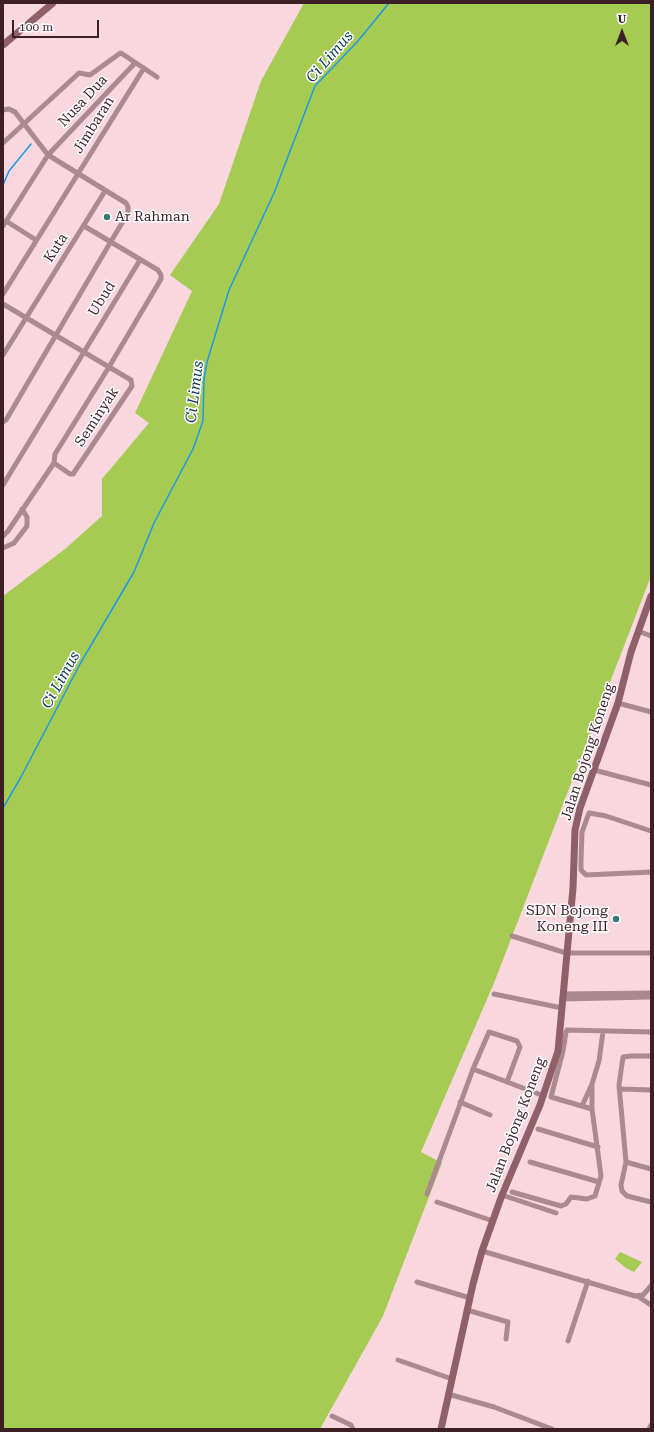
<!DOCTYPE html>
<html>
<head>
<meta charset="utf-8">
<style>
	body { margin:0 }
	#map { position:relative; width:654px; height:1432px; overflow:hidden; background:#f8d7de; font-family:"Roboto Serif",serif }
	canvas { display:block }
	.frame { position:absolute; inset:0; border:4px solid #3d1f27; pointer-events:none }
	.north { position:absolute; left:602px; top:12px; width:40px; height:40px; -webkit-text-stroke:3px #fff; paint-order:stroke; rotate:0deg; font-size:11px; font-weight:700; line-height:16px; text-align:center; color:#3d1f27 }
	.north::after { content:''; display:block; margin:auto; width:14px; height:18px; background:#3d1f27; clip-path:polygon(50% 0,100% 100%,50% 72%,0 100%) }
	.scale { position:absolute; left:12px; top:20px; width:87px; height:18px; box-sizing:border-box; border:2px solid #3d1f27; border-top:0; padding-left:5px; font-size:12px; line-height:14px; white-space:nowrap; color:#3d1f27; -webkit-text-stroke:3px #fff; paint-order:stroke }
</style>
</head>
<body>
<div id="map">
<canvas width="654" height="1432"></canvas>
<div class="frame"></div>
<div class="north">U</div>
<div class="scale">100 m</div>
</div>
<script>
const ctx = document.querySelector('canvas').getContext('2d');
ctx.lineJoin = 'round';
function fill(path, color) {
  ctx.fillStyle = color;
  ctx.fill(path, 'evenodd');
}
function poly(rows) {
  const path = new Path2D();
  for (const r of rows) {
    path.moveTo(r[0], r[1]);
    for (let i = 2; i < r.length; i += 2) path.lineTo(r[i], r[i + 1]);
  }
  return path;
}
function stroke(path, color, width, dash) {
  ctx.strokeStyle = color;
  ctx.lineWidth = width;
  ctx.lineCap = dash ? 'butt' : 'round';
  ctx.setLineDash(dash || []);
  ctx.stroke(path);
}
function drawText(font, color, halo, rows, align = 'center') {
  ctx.font = font + ' "Roboto Serif",serif';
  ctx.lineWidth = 3;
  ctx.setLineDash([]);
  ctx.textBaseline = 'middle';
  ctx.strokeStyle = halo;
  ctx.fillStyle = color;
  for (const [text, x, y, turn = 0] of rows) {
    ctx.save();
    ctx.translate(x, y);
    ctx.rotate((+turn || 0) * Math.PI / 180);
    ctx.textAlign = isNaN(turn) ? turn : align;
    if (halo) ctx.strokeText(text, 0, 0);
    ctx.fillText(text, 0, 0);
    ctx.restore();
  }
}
fill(poly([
	[304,3,651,3,651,576,494,983,421,1152,442,1163,383,1316,320,1429,3,1429,3,596,65,549,102,516,102,479,149,423,135,413,192,291,170,275,219,204,261,81],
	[620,1252,642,1262,634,1272,626,1268,615,1259]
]), '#a6cb53');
stroke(poly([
	[3,185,9,171,31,144],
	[3,808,21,777,80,664,134,572,154,523,193,449,203,421,204,379,207,362,229,290,274,193,315,86,358,41,389,3]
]), '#1c99e8', 1.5);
stroke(poly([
	[3,110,9,109,15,112,48,155,126,203,128,207,128,213,110,243,6,420,3,422],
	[3,143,79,73,90,75,119,54,121,53,157,77],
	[6,221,36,240],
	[3,226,48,155,135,63],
	[3,294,144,68],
	[3,304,109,367,131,380,132,386,73,474,70,474,54,463,55,454,109,367,161,279,161,275,158,270,84,226],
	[3,355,105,191],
	[3,485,140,260],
	[3,536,8,531,54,463],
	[3,548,14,543,27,526,27,517,22,509],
	[638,631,651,636],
	[618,703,651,712],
	[594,770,651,785],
	[651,831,606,816,589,813,582,832,581,860,581,870,586,875,651,872],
	[512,936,566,953,651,953],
	[494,994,562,1008],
	[563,994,651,993],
	[562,999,651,997],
	[651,1056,630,1056,623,1057,619,1085,626,1162,621,1185,622,1191,627,1196,651,1202],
	[473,1069,489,1032,517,1041,520,1047,507,1082],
	[619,1089,651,1090],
	[460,1102,490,1115],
	[582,1106,592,1084],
	[592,1109,551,1097,563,1051,566,1032,567,1030,651,1032],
	[538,1129,598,1147],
	[530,1162,599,1182],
	[626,1162,651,1169],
	[512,1192,561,1206,566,1204,571,1197,587,1199,595,1196,601,1176,592,1109,592,1084,599,1061,603,1032],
	[427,1194,473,1069,544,1096],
	[502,1195,556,1213],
	[437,1202,493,1221],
	[482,1251,635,1296,643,1295,651,1286],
	[417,1282,470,1298],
	[639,1297,651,1305],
	[467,1310,508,1322,506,1339],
	[568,1341,588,1281],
	[398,1360,452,1379],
	[448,1394,494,1407,552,1429],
	[332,1416,351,1425,353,1429],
	[649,1429,651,1425]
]), '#ab8990', 5);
stroke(poly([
	[3,45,53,3],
	[441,1429,473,1284,482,1251,502,1195,540,1105,558,1051,573,888,575,830,580,808,618,703,631,652,651,596]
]), '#8f5f6a', 7);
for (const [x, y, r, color] of [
	[107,217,4,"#347a72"],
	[616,919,4,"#347a72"]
]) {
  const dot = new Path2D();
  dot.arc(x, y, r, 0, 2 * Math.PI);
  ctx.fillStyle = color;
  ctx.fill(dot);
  stroke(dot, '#fff', 1.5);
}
drawText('14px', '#3d1f27', '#fff', [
	["Nusa Dua",83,101,-47],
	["Jimbaran",94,125,-58],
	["Kuta",56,248,-57],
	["Ubud",102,299,-58],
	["Seminyak",97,417,-57],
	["Jalan Bojong Koneng",588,752,-72],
	["Jalan Bojong Koneng",516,1125,-69]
]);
drawText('14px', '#3d1f27', '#fff', [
	["Ar Rahman",115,217],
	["SDN Bojong",608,911,"right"],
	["Koneng III",608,927,"right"]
], 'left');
drawText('italic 15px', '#0a3959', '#fff', [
	["Ci Limus",330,57,-49],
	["Ci Limus",195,392,-83],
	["Ci Limus",61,680,-61]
]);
</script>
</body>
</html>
